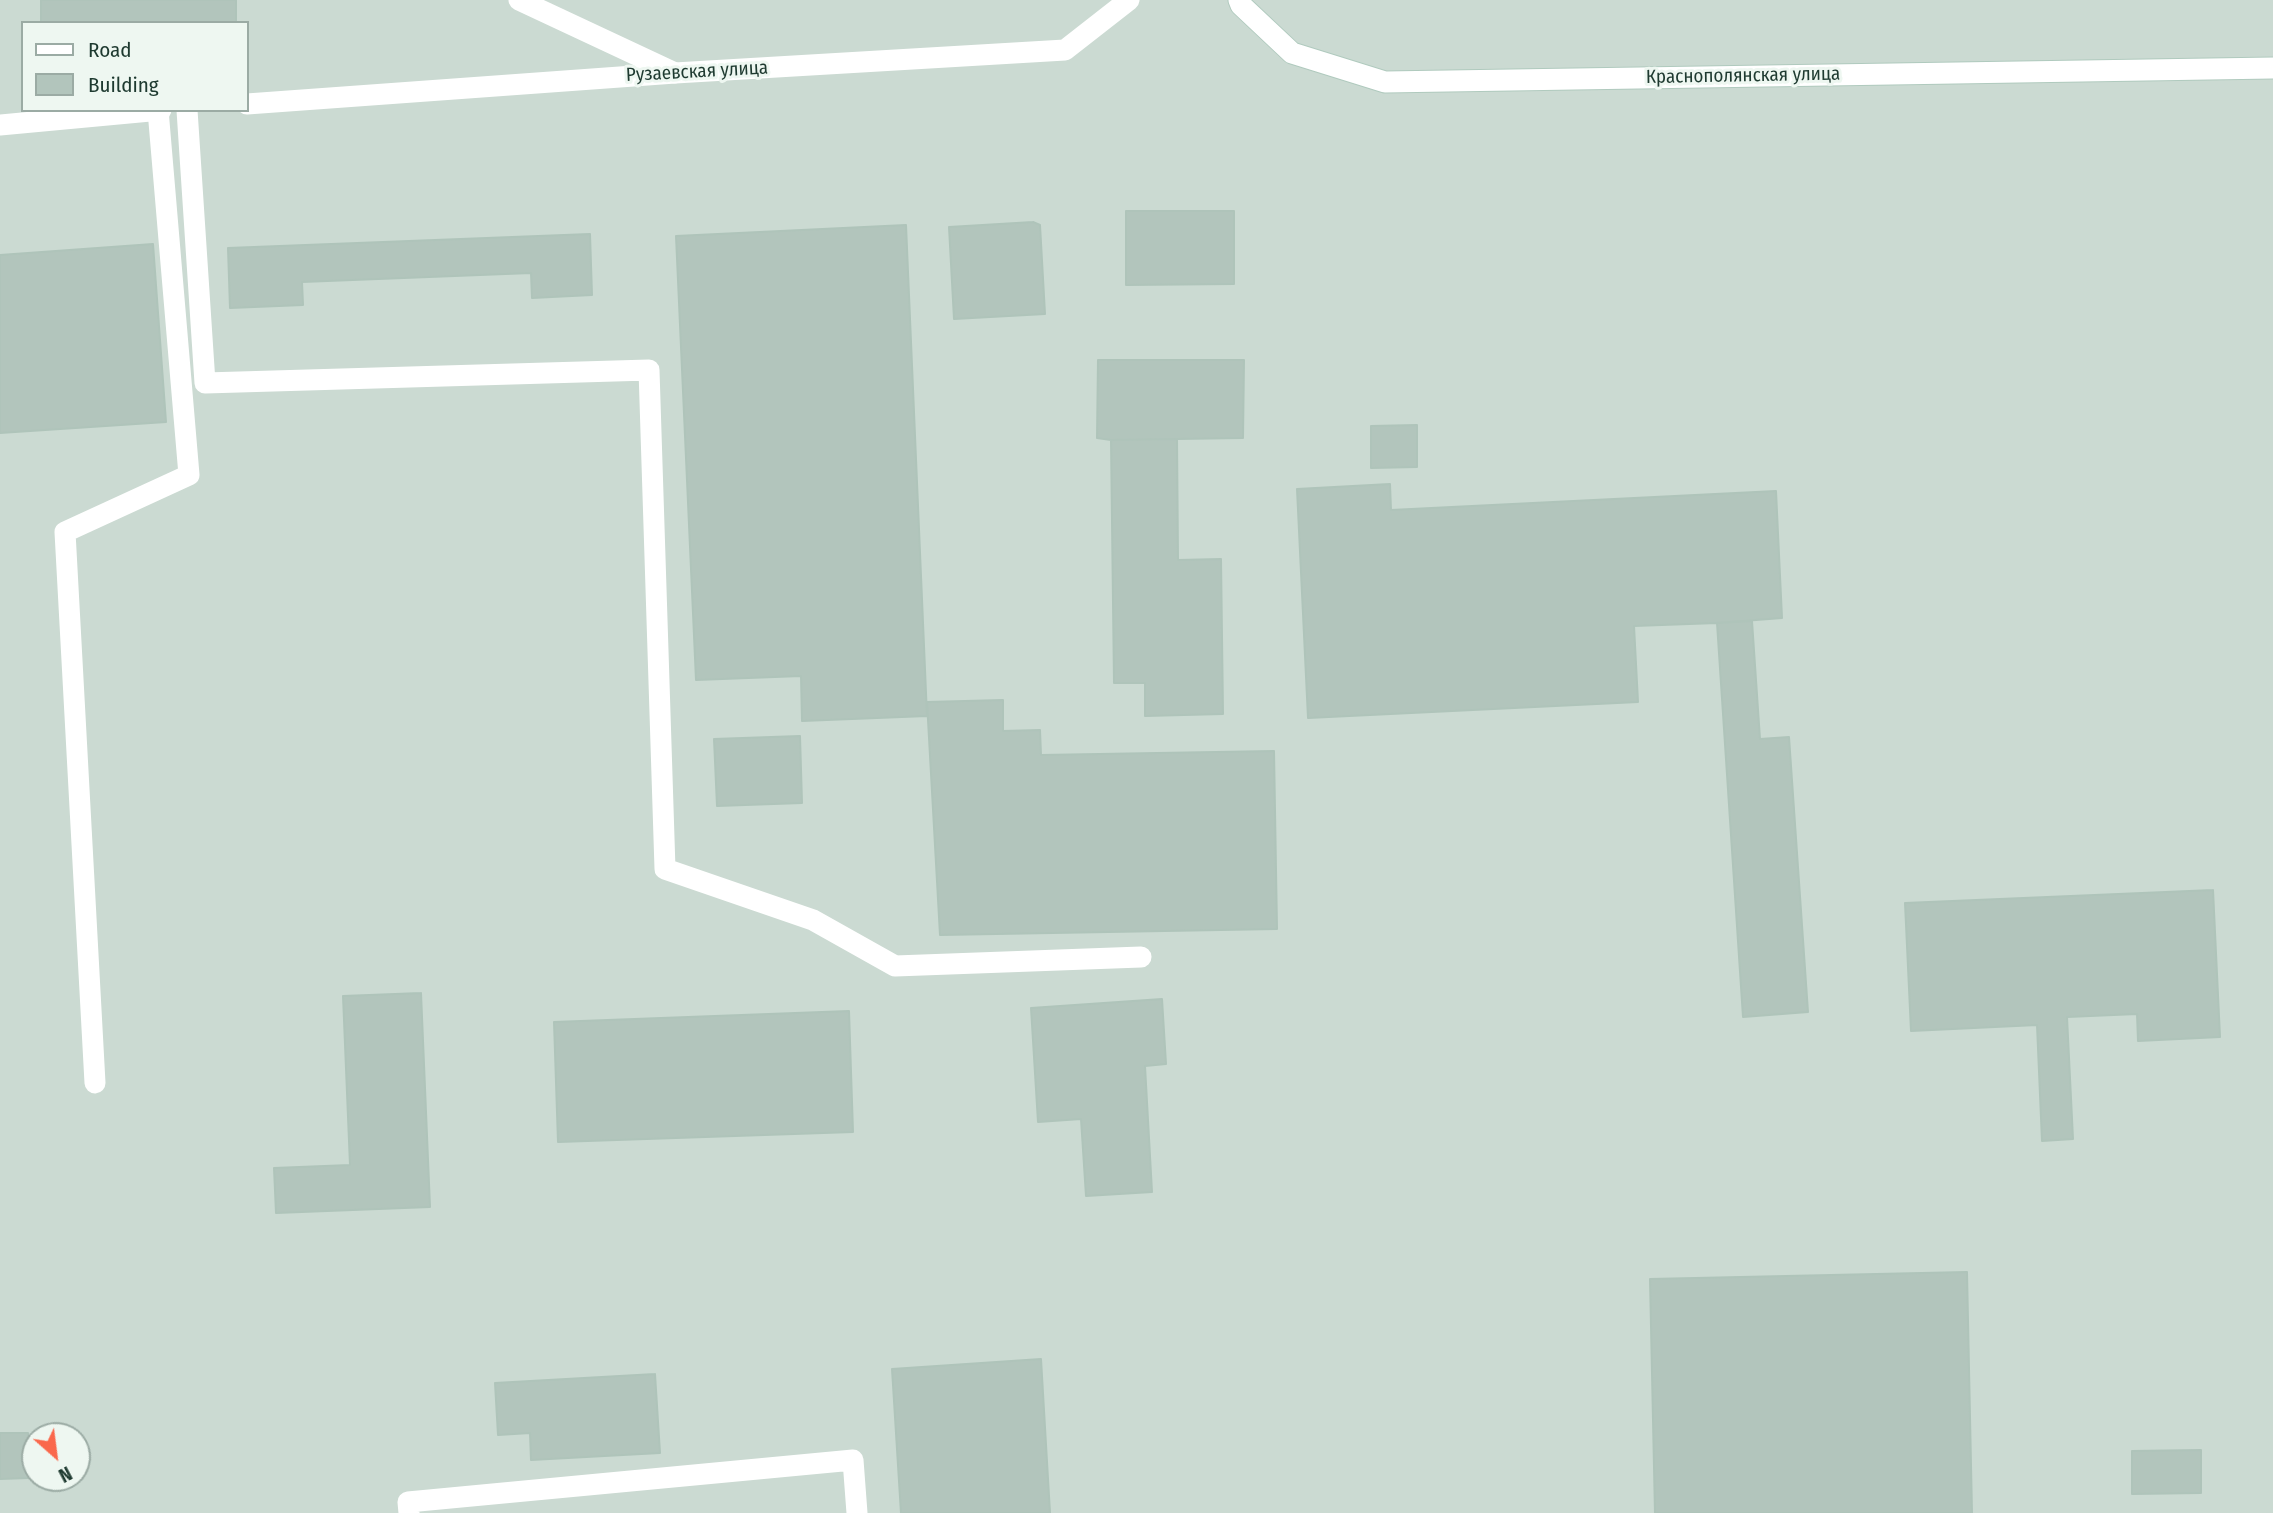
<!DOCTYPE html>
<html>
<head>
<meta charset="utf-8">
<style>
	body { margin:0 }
	#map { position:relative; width:2273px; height:1513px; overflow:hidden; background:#ddeae3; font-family:"Fira Sans Condensed",sans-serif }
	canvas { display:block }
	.legend { position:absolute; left:21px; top:21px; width:228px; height:91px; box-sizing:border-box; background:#eef7f1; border:2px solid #9baba4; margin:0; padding:9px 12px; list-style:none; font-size:21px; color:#1e3a30 }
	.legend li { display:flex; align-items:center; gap:14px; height:35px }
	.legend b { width:35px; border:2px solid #9baba4 }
	.north { position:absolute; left:21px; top:1422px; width:70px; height:70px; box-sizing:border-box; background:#eef7f1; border:2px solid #9baba4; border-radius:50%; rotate:152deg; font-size:19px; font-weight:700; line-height:28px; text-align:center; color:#1e3a30 }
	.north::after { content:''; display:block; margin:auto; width:24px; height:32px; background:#fa684c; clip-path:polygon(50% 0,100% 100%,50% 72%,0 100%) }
</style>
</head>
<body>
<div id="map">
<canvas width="2273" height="1513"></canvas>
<ul class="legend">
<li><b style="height:9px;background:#fff"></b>Road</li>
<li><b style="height:19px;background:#b2c5bc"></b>Building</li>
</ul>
<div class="north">N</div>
</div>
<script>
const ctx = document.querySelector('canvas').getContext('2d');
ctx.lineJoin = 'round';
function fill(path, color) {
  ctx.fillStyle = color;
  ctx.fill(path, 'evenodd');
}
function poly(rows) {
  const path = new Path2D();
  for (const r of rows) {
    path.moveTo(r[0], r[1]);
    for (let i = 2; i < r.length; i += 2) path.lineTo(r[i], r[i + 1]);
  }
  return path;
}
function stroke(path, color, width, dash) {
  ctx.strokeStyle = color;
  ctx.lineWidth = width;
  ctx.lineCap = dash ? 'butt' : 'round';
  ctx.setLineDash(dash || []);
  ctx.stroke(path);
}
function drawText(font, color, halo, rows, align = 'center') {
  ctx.font = font + ' "Fira Sans Condensed",sans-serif';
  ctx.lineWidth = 6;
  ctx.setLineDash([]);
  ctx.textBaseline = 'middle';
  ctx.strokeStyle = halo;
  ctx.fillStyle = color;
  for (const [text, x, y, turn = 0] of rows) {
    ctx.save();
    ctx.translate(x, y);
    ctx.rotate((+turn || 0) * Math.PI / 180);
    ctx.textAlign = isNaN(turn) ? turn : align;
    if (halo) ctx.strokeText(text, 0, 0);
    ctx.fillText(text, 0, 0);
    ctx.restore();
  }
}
fill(poly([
	[0,0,2273,0,2273,1513,0,1513],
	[23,23,247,23,247,110,23,110],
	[35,1436,77,1436,77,1478,35,1478]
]), '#cbdad2');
const building = poly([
	[41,0,236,0,236,23,41,23,41,0],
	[1126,211,1234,211,1234,284,1126,285,1126,211],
	[1033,222,1040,225,1045,314,954,319,949,227,1033,222],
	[906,225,927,716,802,721,801,676,696,680,676,236,906,225],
	[590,234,592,295,532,298,531,273,302,282,303,305,230,308,228,248,590,234],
	[153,244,166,422,0,433,0,255,153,244],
	[1098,360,1244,360,1243,438,1111,440,1097,438,1098,360],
	[1417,425,1417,467,1371,468,1371,426,1417,425],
	[1177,439,1178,560,1221,559,1223,714,1145,716,1145,683,1114,683,1111,440,1177,439],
	[1390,484,1391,510,1776,491,1782,618,1717,623,1634,626,1638,702,1308,718,1297,489,1390,484],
	[1752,621,1760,739,1789,737,1808,1012,1743,1017,1717,623,1752,621],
	[1003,700,1003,731,1040,730,1041,755,1274,751,1277,929,940,935,927,702,1003,700],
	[800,736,802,803,717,806,714,739,800,736],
	[2213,890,2220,1037,2138,1041,2137,1014,2067,1017,2073,1139,2042,1141,2037,1025,1911,1031,1905,903,2213,890],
	[421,993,430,1207,276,1213,274,1168,350,1165,343,996,421,993],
	[1162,999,1166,1064,1145,1066,1152,1192,1086,1196,1081,1119,1038,1122,1031,1008,1162,999],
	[849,1011,853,1132,558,1142,554,1022,849,1011],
	[1967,1272,1972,1513,1655,1513,1650,1279,1967,1272],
	[1041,1359,1050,1513,901,1513,892,1369,1041,1359],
	[655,1374,660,1453,531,1460,530,1433,498,1435,495,1383,655,1374],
	[0,1433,28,1433,29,1478,0,1479,0,1433],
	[2201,1450,2201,1493,2132,1494,2132,1451,2201,1450]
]);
fill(building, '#b2c5bc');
stroke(building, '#afc4ba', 2);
const secondary = poly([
	[1239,0,1241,5,1292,53,1385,82,2273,68]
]);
stroke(secondary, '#b0cabe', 23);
stroke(poly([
	[519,0,675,73],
	[187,110,205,383,649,370,665,869,813,920,895,966,1141,957],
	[95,1083,65,532,189,475,158,110],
	[409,1513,408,1502,853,1460,857,1513]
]), '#fff', 21);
stroke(poly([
	[247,104,675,73,1065,50,1129,0],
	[0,125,161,110]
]), '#fff', 21);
stroke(secondary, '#fff', 21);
drawText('19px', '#1e3a30', '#eef7f1', [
	["Рузаевская улица",697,72,-3],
	["Краснополянская улица",1743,76,-1]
]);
</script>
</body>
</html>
